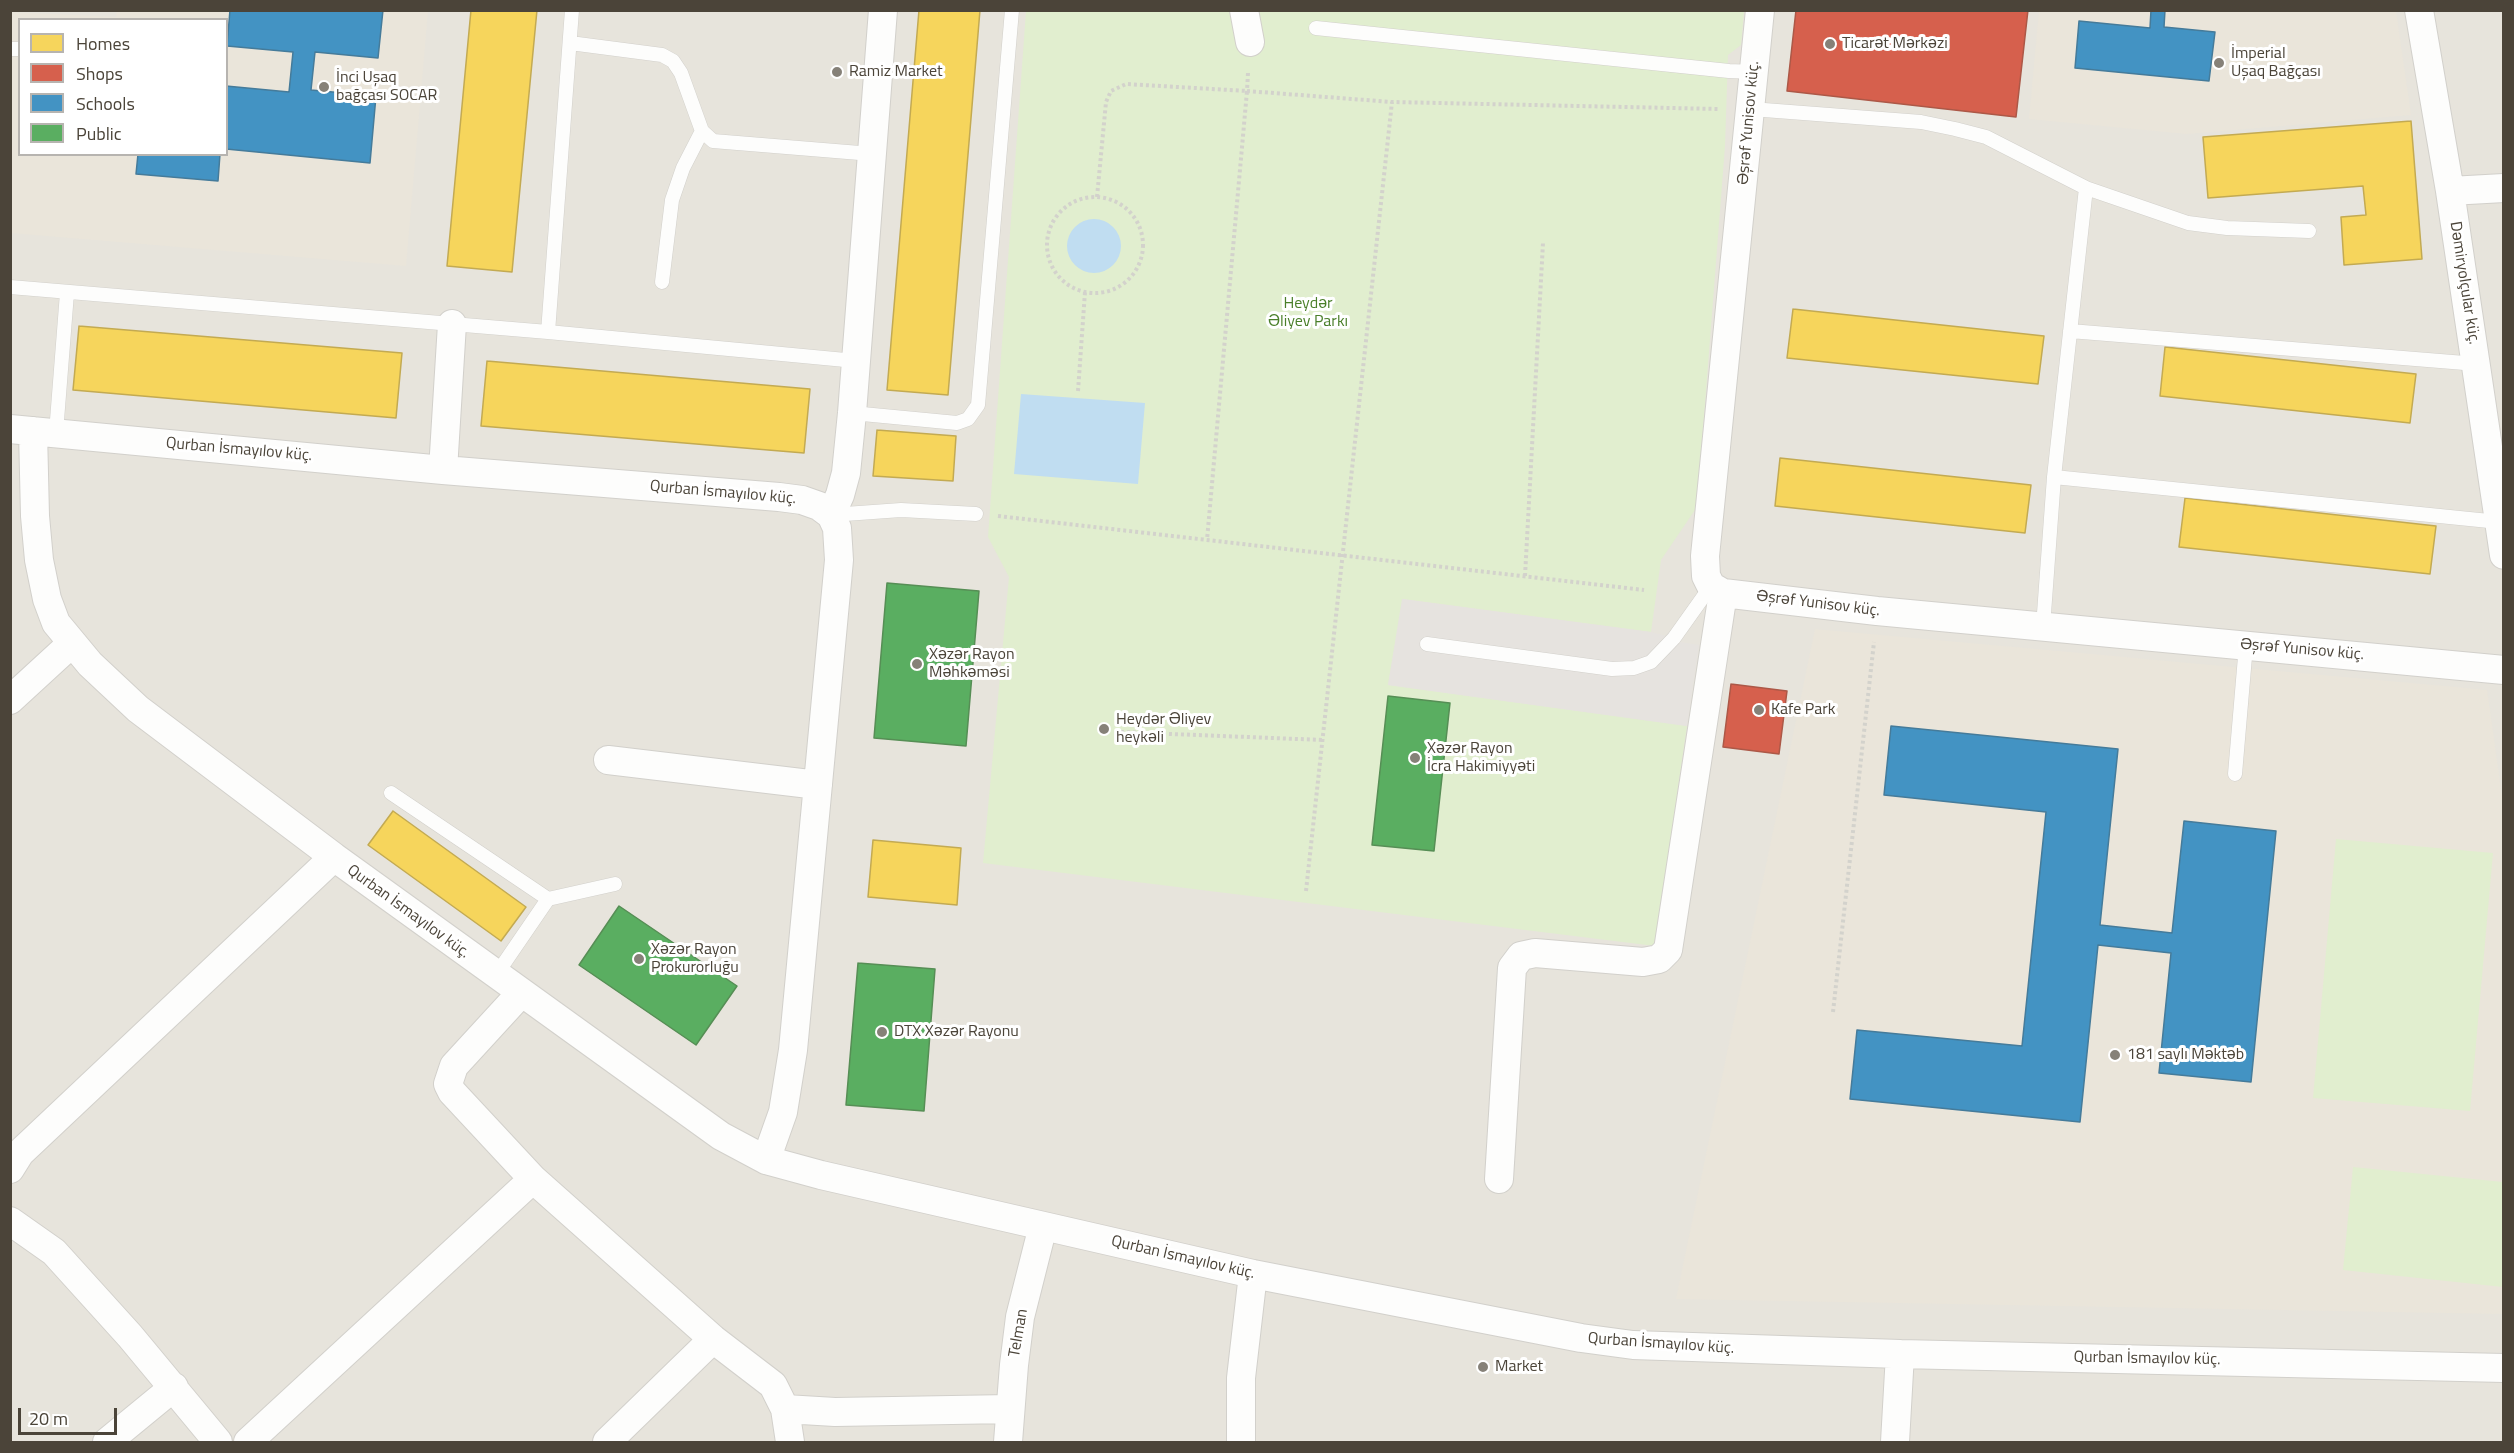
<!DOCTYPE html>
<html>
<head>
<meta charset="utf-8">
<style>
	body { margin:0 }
	#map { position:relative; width:2514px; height:1453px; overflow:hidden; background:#f4f2ee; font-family:"Titillium Web",sans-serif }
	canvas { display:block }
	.frame { position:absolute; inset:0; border:12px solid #4b4439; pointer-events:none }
	.legend { position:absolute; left:18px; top:18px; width:210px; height:138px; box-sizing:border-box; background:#fff; border:2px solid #b7b4b0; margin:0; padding:8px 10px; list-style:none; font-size:18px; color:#4b4439 }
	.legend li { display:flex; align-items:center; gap:12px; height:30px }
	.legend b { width:30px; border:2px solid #b7b4b0 }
	.scale { position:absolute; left:18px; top:1408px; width:99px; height:27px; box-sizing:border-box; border:3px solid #4b4439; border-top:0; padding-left:8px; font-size:18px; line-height:21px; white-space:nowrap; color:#4b4439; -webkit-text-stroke:4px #fff; paint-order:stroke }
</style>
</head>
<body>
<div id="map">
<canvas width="2514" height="1453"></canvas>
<div class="frame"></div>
<ul class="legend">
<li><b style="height:16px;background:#f6d55c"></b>Homes</li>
<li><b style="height:16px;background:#d6604d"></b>Shops</li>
<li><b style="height:16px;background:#4393c3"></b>Schools</li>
<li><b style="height:16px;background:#5aae61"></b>Public</li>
</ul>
<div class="scale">20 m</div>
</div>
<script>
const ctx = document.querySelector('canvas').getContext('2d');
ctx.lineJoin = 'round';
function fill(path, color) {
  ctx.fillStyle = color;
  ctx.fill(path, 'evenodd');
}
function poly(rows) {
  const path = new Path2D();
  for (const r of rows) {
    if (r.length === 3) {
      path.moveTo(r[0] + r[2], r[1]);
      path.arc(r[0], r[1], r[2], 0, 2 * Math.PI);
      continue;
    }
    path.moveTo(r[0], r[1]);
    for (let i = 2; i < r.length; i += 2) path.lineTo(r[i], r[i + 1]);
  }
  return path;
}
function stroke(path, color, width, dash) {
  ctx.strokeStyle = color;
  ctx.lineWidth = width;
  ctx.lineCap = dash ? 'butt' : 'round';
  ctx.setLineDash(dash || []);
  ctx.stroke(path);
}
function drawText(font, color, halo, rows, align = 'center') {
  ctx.font = font + ' "Titillium Web",sans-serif';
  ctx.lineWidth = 6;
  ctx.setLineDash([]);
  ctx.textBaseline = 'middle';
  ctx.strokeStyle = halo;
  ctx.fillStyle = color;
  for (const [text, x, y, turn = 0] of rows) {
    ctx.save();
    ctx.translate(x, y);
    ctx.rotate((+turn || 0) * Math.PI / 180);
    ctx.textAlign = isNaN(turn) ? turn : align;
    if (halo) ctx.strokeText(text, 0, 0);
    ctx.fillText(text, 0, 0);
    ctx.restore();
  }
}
fill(poly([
	[11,11,2503,11,2503,1442,11,1442],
	[20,20,226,20,226,154,20,154]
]), '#e7e4dc');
fill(poly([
	[117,10,428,11,406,266,11,233,10,12,116,17],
	[20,20,226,20,226,154,20,154],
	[2039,11,2396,11,2411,115,2187,134,2029,119],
	[1815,629,2487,690,2504,810,2503,1314,1676,1299]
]), '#eae5da');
fill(poly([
	[1026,11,1744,11,1741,45,1728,55,1725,146,1697,507,1661,560,1651,632,1403,599,1388,685,1687,726,1655,946,983,863,1009,577,988,537],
	[2336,839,2493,853,2470,1111,2313,1098],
	[2353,1167,2503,1182,2503,1287,2343,1270]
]), '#e1eecf');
fill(poly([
	[1402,599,1651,632,1674,638,1680,642,1699,645,1687,726,1388,685]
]), '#e6e3df');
fill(poly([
	[1094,246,27],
	[1021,394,1145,403,1138,484,1014,474]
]), '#c0ddf1');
const homes = poly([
	[471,10,537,10,512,272,447,266,471,10],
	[919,10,980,10,948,395,887,390,919,10],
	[2411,121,2422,259,2344,265,2341,217,2366,215,2363,186,2208,198,2203,137,2411,121],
	[1793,309,2044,336,2038,384,1787,358,1793,309],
	[79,326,402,353,396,418,73,390,79,326],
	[2165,347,2416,374,2410,423,2160,396,2165,347],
	[487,361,810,389,804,453,481,426,487,361],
	[877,430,956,436,953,481,873,476,877,430],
	[1780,458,2031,485,2025,533,1775,506,1780,458],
	[2185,498,2436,526,2430,574,2179,547,2185,498],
	[393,811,526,907,501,941,368,845,393,811],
	[873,840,961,848,957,905,868,897,873,840]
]);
fill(homes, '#f6d55c');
stroke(homes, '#c3aa52', 1.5);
const shops = poly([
	[1796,10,2028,10,2016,117,1787,91,1796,10],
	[1731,684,1787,691,1779,754,1723,747,1731,684]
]);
fill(shops, '#d6604d');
stroke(shops, '#ac5847', 1.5);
const schools = poly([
	[230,10,383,10,378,58,315,52,311,90,376,96,370,163,226,149,226,86,289,92,293,52,227,46,230,10],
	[2151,10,2165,10,2164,27,2215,32,2209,81,2075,68,2079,21,2150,28,2151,10],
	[138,154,220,154,218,181,136,174,138,154],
	[1891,726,2118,749,2100,925,2172,933,2184,821,2276,831,2251,1082,2159,1073,2171,953,2098,945,2080,1122,1850,1099,1857,1030,2022,1046,2046,812,1884,795,1891,726]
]);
fill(schools, '#4393c3');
stroke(schools, '#457b9a', 1.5);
const public = poly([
	[887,583,979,591,966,746,874,738,887,583],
	[1388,696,1450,703,1434,851,1372,845,1388,696],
	[619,906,737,986,696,1045,579,965,619,906],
	[858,963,935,969,924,1111,846,1105,858,963]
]);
fill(public, '#5aae61');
stroke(public, '#568e55', 1.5);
const lane = poly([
	[1316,28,1729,71,1754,72],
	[570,43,662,55,673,61,681,73,702,131,713,141,872,154],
	[10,49,20,49],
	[1751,109,1921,122,1955,129,1986,137,2086,188,2188,223,2227,228,2309,231],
	[662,282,672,200,683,168,702,131],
	[10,287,548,332,856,361],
	[2070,331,2477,364],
	[548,332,572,10],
	[852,413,957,423,968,419,978,405,1012,10],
	[56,433,67,293],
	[2054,477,2499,522],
	[831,515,901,510,976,514],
	[2043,627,2054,477,2086,188],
	[1427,644,1612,669,1634,668,1651,662,1674,638,1711,586],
	[2235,774,2246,645],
	[391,793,548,899,496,975],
	[548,899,615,884]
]);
const street = poly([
	[1244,10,1250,42],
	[1760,10,1705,556,1706,576,1711,586,1723,593,1877,611,2504,670],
	[2419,10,2450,191,2504,555],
	[2450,191,2504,188],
	[10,429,443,470,779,497,802,500,819,506,831,515,837,528,839,560,793,1050,783,1112,766,1160],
	[33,431,35,516,39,560,47,599,56,623,90,664,138,709,334,857,721,1136,766,1160,821,1175,1253,1274,1581,1338,1633,1345,1900,1354,2504,1368],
	[443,470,452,324],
	[831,515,840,495,846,473,852,413,883,10],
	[10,700,71,644],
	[608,760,818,785],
	[521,993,454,1066,448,1084,452,1092,533,1179,713,1339,773,1385,785,1409,790,1442],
	[10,1169,20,1153,334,857],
	[1499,1179,1512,968,1521,956,1535,953,1643,962,1659,959,1668,950,1723,593],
	[10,1221,54,1252,130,1336,218,1442],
	[785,1409,835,1412,1010,1409],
	[107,1442,174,1387],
	[248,1442,533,1179],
	[607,1442,713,1339],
	[1008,1442,1014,1365,1020,1317,1043,1226],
	[1241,1442,1241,1378,1253,1274],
	[1895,1442,1900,1354]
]);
stroke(lane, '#d2d0cb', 15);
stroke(street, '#d2d0cb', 30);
stroke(poly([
	[1248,73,1247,91,1392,102,1719,109],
	[1097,197,1106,102,1111,91,1126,84,1247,91,1207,540],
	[1095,245,48],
	[1078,391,1085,292],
	[998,516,1644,590],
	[1525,576,1543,243],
	[1121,732,1323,740],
	[1306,891,1392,102],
	[1833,1012,1874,642]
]), '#d3d2cc', 4, [3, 3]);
stroke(lane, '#fdfdfc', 14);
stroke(street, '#fdfdfc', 28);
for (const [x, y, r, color] of [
	[1830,44,6,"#868178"],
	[2219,63,6,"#868178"],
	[837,72,6,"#868178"],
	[324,87,6,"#868178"],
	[917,664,6,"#868178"],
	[1759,710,6,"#868178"],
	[1104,729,6,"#868178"],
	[1415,758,6,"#868178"],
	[639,959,6,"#868178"],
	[882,1032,6,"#868178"],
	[2115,1055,6,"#868178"],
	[1483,1367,6,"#868178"]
]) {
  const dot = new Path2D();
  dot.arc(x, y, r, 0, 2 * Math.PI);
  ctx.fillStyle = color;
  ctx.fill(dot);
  stroke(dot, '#fff', 2);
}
drawText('16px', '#4b4439', '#fff', [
	["Ticarət Mərkəzi",1842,44],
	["İmperial",2231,54],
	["Uşaq Bağçası",2231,72],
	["Ramiz Market",849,72],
	["İnci Uşaq",336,78],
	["bağçası SOCAR",336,96],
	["Xəzər Rayon",929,655],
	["Məhkəməsi",929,673],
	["Kafe Park",1771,710],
	["Heydər Əliyev",1116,720],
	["heykəli",1116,738],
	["Xəzər Rayon",1427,749],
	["İcra Hakimiyyəti",1427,767],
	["Xəzər Rayon",651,950],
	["Prokurorluğu",651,968],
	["DTX Xəzər Rayonu",894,1032],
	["181 saylı Məktəb",2127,1055],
	["Market",1495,1367]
], 'left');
drawText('16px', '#4b4439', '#fff', [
	["Əşrəf Yunisov küç.",1749,123,-85],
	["Dəmiryolçular küç.",2464,283,81],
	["Qurban İsmayılov küç.",239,450,5],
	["Qurban İsmayılov küç.",723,493,5],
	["Əşrəf Yunisov küç.",1818,604,7],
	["Əşrəf Yunisov küç.",2302,650,5],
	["Qurban İsmayılov küç.",408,912,36],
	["Qurban İsmayılov küç.",1183,1258,13],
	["Telman",1019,1333,-80],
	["Qurban İsmayılov küç.",1661,1344,4],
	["Qurban İsmayılov küç.",2147,1359,1]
]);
drawText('16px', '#4a7f2a', '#fff', [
	["Heydər",1308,304],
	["Əliyev Parkı",1308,322]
]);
</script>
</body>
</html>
